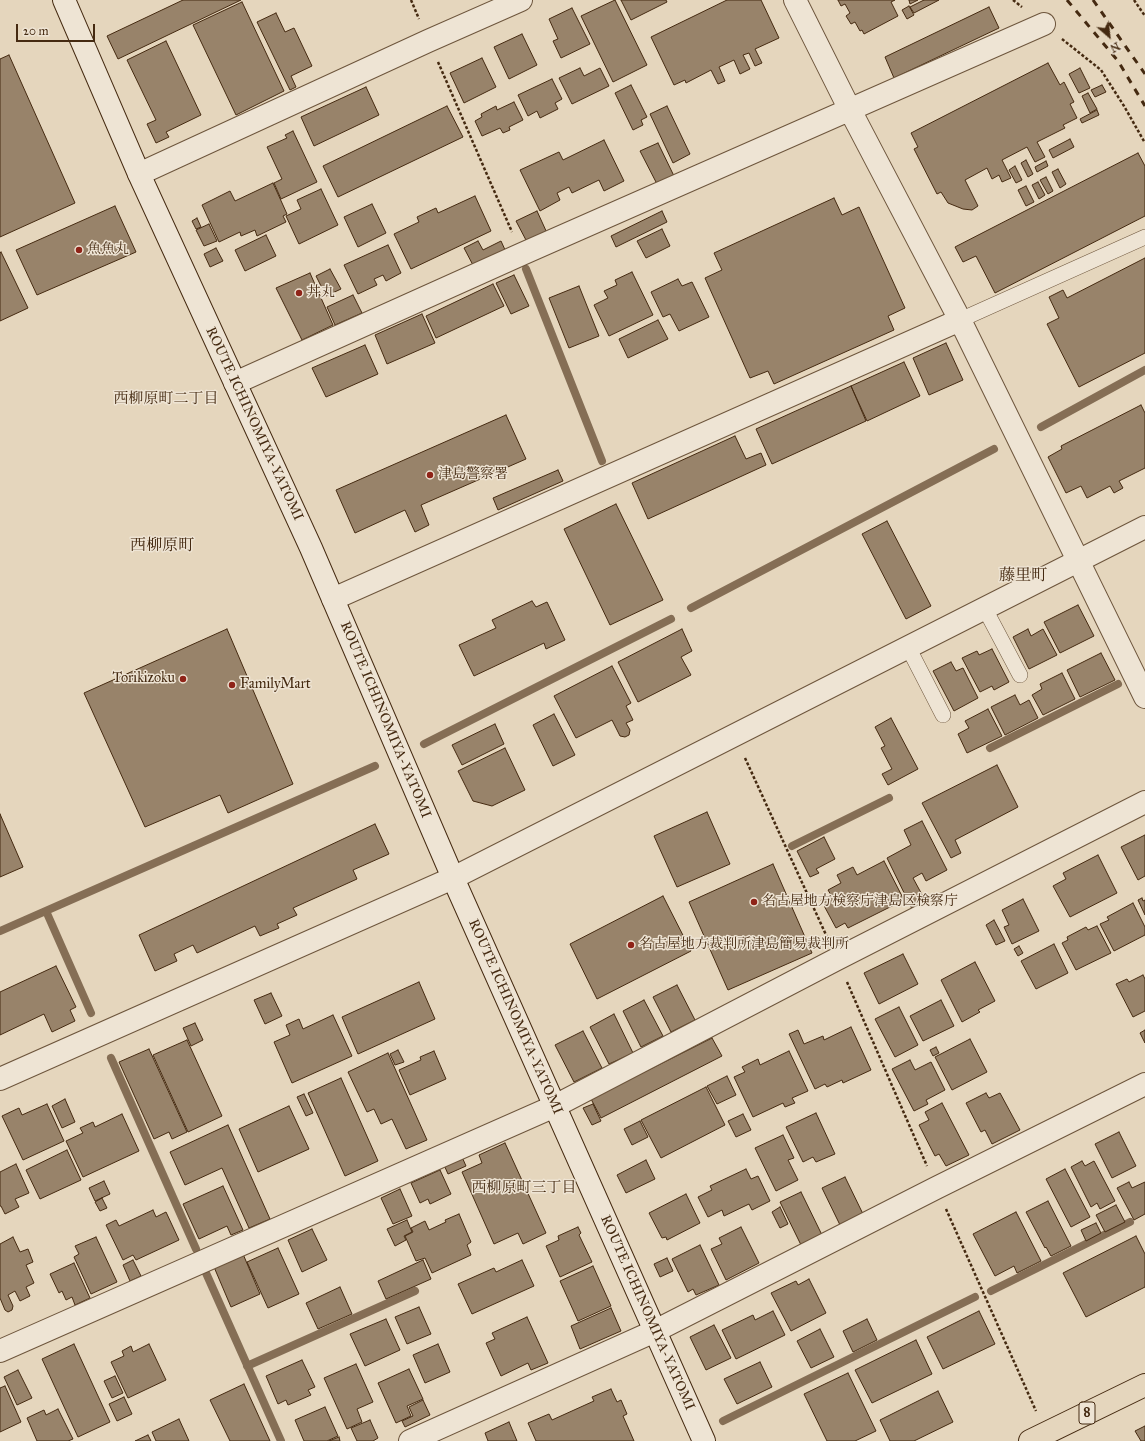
<!DOCTYPE html>
<html>
<head>
<meta charset="utf-8">
<style>
	body { margin:0 }
	#map { position:relative; width:1145px; height:1441px; overflow:hidden; background:#e5d6bd; font-family:"IM FELL Great Primer",serif }
	canvas { display:block }
	.north { position:absolute; left:1089px; top:16px; width:40px; height:40px; -webkit-text-stroke:3px #eee4d4; paint-order:stroke; rotate:152deg; font-size:11px; font-weight:700; line-height:16px; text-align:center; color:#452a11 }
	.north::after { content:''; display:block; margin:auto; width:14px; height:18px; background:#452a11; clip-path:polygon(50% 0,100% 100%,50% 72%,0 100%) }
	.scale { position:absolute; left:16px; top:24px; width:79px; height:18px; box-sizing:border-box; border:2px solid #452a11; border-top:0; padding-left:5px; font-size:12px; line-height:14px; white-space:nowrap; color:#452a11; -webkit-text-stroke:3px #eee4d4; paint-order:stroke }
</style>
</head>
<body>
<div id="map">
<canvas width="1145" height="1441"></canvas>
<div class="north">N</div>
<div class="scale">20 m</div>
</div>
<script>
const ctx = document.querySelector('canvas').getContext('2d');
ctx.lineJoin = 'round';
function poly(rows) {
  const path = new Path2D();
  for (const r of rows) {
    path.moveTo(r[0], r[1]);
    for (let i = 2; i < r.length; i += 2) path.lineTo(r[i], r[i + 1]);
  }
  return path;
}
function stroke(path, color, width, dash) {
  ctx.strokeStyle = color;
  ctx.lineWidth = width;
  ctx.lineCap = dash ? 'butt' : 'round';
  ctx.setLineDash(dash || []);
  ctx.stroke(path);
}
function fill(path, color) {
  ctx.fillStyle = color;
  ctx.fill(path, 'evenodd');
}
function drawText(font, color, halo, rows, align = 'center') {
  ctx.font = font + ' "IM FELL Great Primer","Noto Serif JP",serif';
  ctx.lineWidth = 3;
  ctx.setLineDash([]);
  ctx.textBaseline = 'middle';
  ctx.strokeStyle = halo;
  ctx.fillStyle = color;
  for (const [text, x, y, turn = 0] of rows) {
    ctx.save();
    ctx.translate(x, y);
    ctx.rotate((+turn || 0) * Math.PI / 180);
    ctx.textAlign = isNaN(turn) ? turn : align;
    if (halo) ctx.strokeText(text, 0, 0);
    ctx.fillText(text, 0, 0);
    ctx.restore();
  }
}
stroke(poly([
	[526,269,602,461],
	[1041,427,1145,370],
	[691,608,994,449],
	[424,744,671,619],
	[990,748,1118,684],
	[792,846,889,798],
	[46,911,91,1013],
	[0,931,375,766],
	[111,1058,196,1249],
	[206,1273,281,1441],
	[991,1291,1130,1222],
	[247,1366,415,1291],
	[723,1421,975,1297]
]), '#856e55', 8);
const building = poly([
	[183,0,241,0,118,59,107,36,183,0],
	[615,0,647,65,613,82,581,16,615,0],
	[621,0,666,0,667,2,631,20,621,0],
	[727,0,761,0,779,38,755,49,762,63,755,66,749,53,743,55,750,69,740,74,734,60,719,67,725,81,718,84,711,70,686,83,685,80,674,85,651,37,727,0],
	[838,0,895,0,891,2,898,16,864,34,862,30,860,31,855,22,851,24,846,16,850,13,845,4,841,6,838,0],
	[909,0,918,0,910,4,909,0],
	[924,0,939,0,914,13,910,7,924,0],
	[242,2,284,91,236,115,193,25,242,2],
	[909,6,914,15,907,19,902,10,909,6],
	[989,7,999,28,894,78,885,57,989,7],
	[572,8,590,44,561,58,553,41,558,39,549,19,572,8],
	[276,13,285,32,294,28,312,66,291,76,296,87,290,90,257,22,276,13],
	[522,34,537,65,509,79,494,47,522,34],
	[166,41,201,115,166,132,169,137,156,143,147,124,156,120,127,60,166,41],
	[9,55,75,203,0,237,0,59,9,55],
	[482,58,496,87,464,103,450,73,482,58],
	[1048,63,1060,85,1064,82,1074,102,1070,104,1077,118,1063,125,1065,128,1037,142,1045,157,1035,162,1027,147,1002,160,1011,178,1002,182,999,175,992,179,987,168,965,180,978,206,972,210,963,209,948,203,941,192,937,194,914,149,918,147,911,133,1048,63],
	[580,68,584,76,600,68,609,86,572,104,559,78,580,68],
	[1080,68,1090,88,1079,93,1069,74,1080,68],
	[552,79,562,99,555,103,558,109,540,118,537,111,528,116,518,95,552,79],
	[631,85,647,117,641,120,643,125,633,130,615,93,631,85],
	[1102,85,1106,92,1095,97,1091,90,1102,85],
	[366,87,379,115,314,146,301,117,366,87],
	[1088,93,1097,109,1090,113,1082,96,1088,93],
	[514,102,523,120,509,127,510,130,503,133,500,128,482,136,475,121,482,117,481,114,496,106,497,110,514,102],
	[447,106,463,137,338,197,323,166,447,106],
	[667,106,690,154,673,163,650,114,667,106],
	[1097,110,1099,115,1082,123,1080,119,1097,110],
	[293,131,317,182,281,199,274,183,282,179,267,147,287,138,285,135,293,131],
	[1070,139,1074,147,1053,158,1049,150,1070,139],
	[604,140,624,181,604,191,599,180,572,193,569,187,557,193,560,200,540,211,520,170,559,152,563,160,604,140],
	[658,143,674,176,657,184,640,151,658,143],
	[1138,153,1145,166,1145,216,995,293,976,256,963,262,955,247,1138,153],
	[1026,160,1033,174,1028,177,1021,163,1026,160],
	[1046,161,1048,166,1037,172,1035,167,1046,161],
	[1015,166,1022,180,1016,183,1009,170,1015,166],
	[1058,169,1066,184,1060,188,1052,172,1058,169],
	[1046,177,1053,191,1048,194,1040,180,1046,177],
	[1038,182,1045,195,1039,199,1032,185,1038,182],
	[273,183,287,214,283,216,286,222,257,236,255,230,241,236,240,232,219,242,202,205,230,191,235,201,273,183],
	[1026,186,1034,202,1026,206,1018,190,1026,186],
	[321,189,338,225,299,244,286,216,301,209,297,200,321,189],
	[475,196,491,231,411,269,394,234,419,222,417,217,436,208,438,213,475,196],
	[834,198,842,215,859,207,905,308,888,316,894,330,774,384,768,371,750,378,705,278,722,270,714,253,834,198],
	[372,204,386,233,358,247,344,217,372,204],
	[115,206,136,252,37,295,16,250,115,206],
	[537,211,547,233,527,242,516,221,537,211],
	[662,211,667,222,616,247,611,236,662,211],
	[197,218,201,227,196,229,192,221,197,218],
	[209,224,217,241,204,246,196,230,209,224],
	[662,229,670,246,646,258,637,241,662,229],
	[266,235,276,256,245,271,235,250,266,235],
	[478,241,483,250,501,241,506,252,474,267,464,248,478,241],
	[388,245,401,273,386,281,383,275,374,279,377,285,358,294,344,265,388,245],
	[216,248,223,261,210,267,204,254,216,248],
	[1,252,28,308,0,321,0,253,1,252],
	[1145,258,1145,353,1079,387,1047,324,1059,318,1049,297,1063,290,1067,298,1145,258],
	[330,269,341,289,326,296,316,276,330,269],
	[632,272,653,315,609,336,594,305,608,298,604,291,617,285,615,280,632,272],
	[310,273,333,325,302,340,276,288,310,273],
	[514,275,529,306,511,314,496,283,514,275],
	[678,279,682,286,692,282,709,317,679,331,670,314,663,317,651,292,678,279],
	[493,284,504,306,436,338,426,316,493,284],
	[579,286,599,336,569,348,549,298,579,286],
	[353,295,362,313,335,325,327,307,353,295],
	[422,314,435,343,387,364,375,335,422,314],
	[658,320,668,339,628,358,619,339,658,320],
	[946,343,963,380,929,395,913,358,946,343],
	[365,345,378,374,326,397,312,368,365,345],
	[904,362,920,396,867,421,851,386,904,362],
	[851,386,866,421,772,464,756,429,851,386],
	[1141,405,1145,413,1145,468,1119,481,1123,488,1114,493,1110,486,1087,498,1081,486,1066,493,1048,457,1062,449,1061,446,1141,405],
	[506,415,526,459,421,505,429,525,415,532,405,510,355,533,336,490,506,415],
	[735,436,746,459,761,453,766,465,648,519,632,483,735,436],
	[558,470,563,481,498,510,493,498,558,470],
	[616,504,663,600,610,625,564,529,616,504],
	[887,521,931,606,906,619,862,534,887,521],
	[532,601,536,607,547,602,565,640,546,649,544,643,474,676,459,645,496,628,492,620,532,601],
	[1078,605,1094,636,1060,653,1044,622,1078,605],
	[227,629,293,784,228,813,220,795,145,827,84,693,227,629],
	[682,629,692,651,681,657,691,675,638,702,618,662,682,629],
	[1028,629,1031,636,1043,629,1057,655,1029,669,1013,637,1028,629],
	[992,649,1009,682,994,690,992,686,980,692,962,658,977,651,979,655,992,649],
	[1101,653,1115,680,1080,697,1067,670,1101,653],
	[951,662,956,671,963,668,978,698,954,711,933,671,951,662],
	[612,666,631,703,626,706,633,720,626,723,630,730,629,735,625,737,620,736,612,720,576,738,554,696,612,666],
	[1062,673,1075,699,1043,715,1032,695,1042,689,1040,684,1062,673],
	[1015,695,1020,705,1029,700,1038,718,1005,735,991,707,1015,695],
	[988,709,1002,736,967,753,958,734,969,728,965,721,988,709],
	[554,714,575,755,553,766,533,725,554,714],
	[891,718,918,769,888,785,882,774,892,769,881,748,885,746,875,727,891,718],
	[495,724,504,744,462,765,452,745,495,724],
	[505,748,525,790,492,806,473,801,458,771,505,748],
	[997,765,1018,807,955,840,961,853,951,858,922,803,997,765],
	[707,812,730,864,677,887,654,836,707,812],
	[0,814,23,867,0,877,0,814],
	[922,821,947,870,926,881,922,873,913,878,926,902,912,909,887,858,911,845,904,830,922,821],
	[375,824,389,854,353,870,357,879,293,908,297,915,277,924,279,928,260,936,255,926,197,953,193,945,174,954,177,961,155,971,139,935,375,824],
	[1145,835,1145,876,1138,880,1121,847,1145,835],
	[824,837,835,859,816,869,819,873,810,877,797,851,824,837],
	[1098,855,1117,893,1070,917,1053,886,1066,879,1063,873,1098,855],
	[884,861,904,900,848,928,845,923,836,928,821,900,831,895,828,890,841,883,837,875,853,867,857,875,884,861],
	[773,864,812,953,728,990,689,902,773,864],
	[663,896,691,951,597,999,570,944,663,896],
	[1142,898,1143,901,1145,900,1145,915,1138,900,1142,898],
	[1023,899,1039,931,1012,944,1004,927,1009,925,1002,910,1023,899],
	[1133,903,1145,927,1145,935,1114,951,1100,924,1109,920,1107,917,1133,903],
	[994,920,1005,941,996,945,986,925,994,920],
	[1097,926,1111,953,1076,970,1062,943,1068,940,1067,937,1086,927,1088,930,1097,926],
	[1054,944,1068,973,1036,989,1021,961,1054,944],
	[1019,946,1023,953,1018,956,1014,949,1019,946],
	[903,954,918,984,879,1004,864,973,903,954],
	[975,962,995,1001,978,1010,980,1012,962,1022,941,980,975,962],
	[56,966,76,1007,70,1010,75,1021,52,1032,44,1014,0,1035,0,992,56,966],
	[1143,975,1145,979,1145,1011,1133,1017,1116,984,1127,979,1129,982,1143,975],
	[419,982,435,1019,358,1054,342,1017,419,982],
	[677,985,695,1020,671,1032,653,997,677,985],
	[271,993,282,1016,265,1024,254,1000,271,993],
	[644,1000,663,1036,641,1047,623,1011,644,1000],
	[941,1000,954,1026,923,1041,910,1016,941,1000],
	[899,1007,918,1045,895,1057,875,1019,899,1007],
	[614,1014,633,1053,609,1064,590,1027,614,1014],
	[333,1015,352,1056,292,1083,274,1042,290,1035,286,1025,299,1019,303,1029,333,1015],
	[195,1023,203,1040,191,1046,183,1028,195,1023],
	[851,1027,871,1070,843,1083,842,1080,827,1087,825,1084,815,1089,789,1034,798,1030,804,1044,823,1036,824,1040,851,1027],
	[1145,1030,1145,1043,1140,1033,1145,1030],
	[583,1031,602,1068,574,1082,555,1045,583,1031],
	[712,1038,722,1056,601,1118,591,1099,712,1038],
	[970,1039,987,1072,952,1090,935,1057,970,1039],
	[187,1040,222,1116,188,1132,153,1055,187,1040],
	[936,1047,939,1053,933,1056,930,1050,936,1047],
	[149,1049,187,1132,172,1139,169,1132,154,1139,119,1062,149,1049],
	[398,1050,404,1062,395,1065,390,1054,398,1050],
	[434,1051,446,1079,410,1095,399,1070,421,1060,420,1057,434,1051],
	[789,1051,808,1091,792,1098,795,1103,785,1107,783,1103,753,1117,734,1077,745,1072,742,1067,758,1059,760,1065,789,1051],
	[388,1053,427,1140,406,1149,392,1119,381,1124,374,1109,367,1112,348,1072,388,1053],
	[910,1060,915,1070,931,1062,945,1090,926,1100,928,1104,914,1111,892,1069,910,1060],
	[727,1076,736,1095,717,1104,707,1086,727,1076],
	[341,1078,378,1161,345,1176,308,1093,341,1078],
	[706,1087,725,1125,661,1158,641,1120,706,1087],
	[986,1093,989,1098,1000,1093,1020,1130,992,1144,985,1130,981,1132,966,1103,986,1093],
	[304,1094,313,1113,306,1116,297,1097,304,1094],
	[65,1099,75,1122,62,1128,52,1106,65,1099],
	[942,1103,969,1155,946,1166,939,1154,935,1156,919,1125,929,1120,925,1112,942,1103],
	[47,1104,64,1141,23,1160,2,1116,19,1108,22,1115,47,1104],
	[593,1104,601,1121,592,1125,583,1108,593,1104],
	[289,1106,309,1149,258,1172,239,1129,289,1106],
	[816,1113,835,1154,816,1162,813,1157,803,1162,786,1127,816,1113],
	[122,1114,139,1151,83,1177,66,1141,83,1133,80,1128,93,1122,95,1127,122,1114],
	[743,1114,751,1130,736,1137,728,1121,743,1114],
	[640,1121,648,1137,632,1145,624,1129,640,1121],
	[228,1125,270,1219,249,1228,222,1168,185,1185,170,1152,228,1125],
	[1119,1132,1136,1166,1112,1178,1095,1144,1119,1132],
	[783,1135,794,1158,788,1160,798,1180,776,1191,755,1148,783,1135],
	[505,1143,546,1233,523,1244,518,1233,494,1244,462,1172,482,1163,479,1155,505,1143],
	[67,1150,81,1180,40,1199,26,1170,67,1150],
	[462,1157,466,1166,448,1174,444,1165,462,1157],
	[646,1160,655,1179,626,1193,617,1175,646,1160],
	[1082,1161,1085,1166,1094,1161,1115,1201,1100,1209,1097,1203,1091,1207,1071,1167,1082,1161],
	[16,1164,29,1193,15,1199,19,1207,5,1214,1,1206,0,1206,0,1172,16,1164],
	[746,1169,751,1179,758,1176,770,1201,752,1210,749,1204,724,1216,722,1210,708,1217,698,1197,712,1190,710,1186,746,1169],
	[1065,1169,1090,1217,1071,1227,1046,1179,1065,1169],
	[440,1170,451,1194,430,1204,428,1199,420,1203,411,1183,440,1170],
	[845,1177,863,1214,840,1225,822,1188,845,1177],
	[104,1181,110,1194,95,1201,89,1188,104,1181],
	[1129,1182,1132,1188,1145,1182,1145,1214,1134,1220,1117,1188,1129,1182],
	[223,1186,243,1230,231,1235,227,1226,199,1239,183,1204,223,1186],
	[400,1189,412,1216,393,1224,381,1198,400,1189],
	[801,1192,822,1235,801,1245,780,1202,801,1192],
	[686,1194,700,1223,667,1240,666,1237,662,1238,649,1213,686,1194],
	[102,1198,107,1208,100,1211,95,1202,102,1198],
	[1048,1201,1071,1246,1051,1256,1046,1247,1045,1248,1026,1212,1048,1201],
	[1116,1205,1125,1222,1105,1232,1096,1215,1116,1205],
	[780,1207,788,1224,780,1228,772,1212,780,1207],
	[153,1210,156,1217,166,1212,179,1240,136,1260,133,1255,123,1260,106,1225,116,1220,119,1226,153,1210],
	[1016,1212,1041,1261,1017,1273,1014,1266,995,1276,973,1234,1016,1212],
	[459,1214,471,1242,467,1245,471,1255,432,1273,425,1258,416,1261,405,1236,413,1232,411,1228,425,1221,429,1230,446,1222,445,1220,459,1214],
	[407,1220,412,1232,404,1236,406,1240,395,1246,387,1229,407,1220],
	[1096,1223,1101,1233,1086,1241,1081,1230,1096,1223],
	[578,1227,581,1233,579,1235,592,1262,560,1277,546,1246,559,1240,558,1236,578,1227],
	[741,1227,759,1263,726,1280,711,1249,722,1244,719,1238,741,1227],
	[312,1229,327,1260,302,1272,288,1240,312,1229],
	[1136,1236,1145,1254,1145,1287,1086,1317,1063,1273,1136,1236],
	[13,1237,20,1252,28,1249,33,1262,26,1265,34,1283,26,1287,30,1296,20,1301,15,1291,8,1295,13,1306,12,1310,8,1312,5,1310,0,1298,0,1244,13,1237],
	[96,1237,117,1282,91,1294,74,1257,79,1254,75,1246,96,1237],
	[700,1245,719,1285,696,1295,693,1289,688,1292,672,1259,700,1245],
	[278,1248,299,1294,268,1308,247,1262,278,1248],
	[243,1254,260,1294,231,1307,214,1267,243,1254],
	[667,1258,673,1271,660,1277,654,1264,667,1258],
	[133,1260,141,1276,130,1281,123,1265,133,1260],
	[423,1260,431,1279,386,1299,378,1281,423,1260],
	[522,1260,534,1286,472,1314,458,1284,494,1268,496,1272,522,1260],
	[74,1263,90,1298,75,1305,72,1297,66,1300,62,1291,59,1293,50,1274,74,1263],
	[593,1266,611,1306,578,1321,560,1281,593,1266],
	[809,1279,826,1313,791,1331,771,1293,796,1281,798,1285,809,1279],
	[340,1287,352,1314,318,1329,306,1303,340,1287],
	[419,1307,431,1334,407,1344,395,1317,419,1307],
	[611,1308,621,1331,580,1349,571,1326,611,1308],
	[773,1311,785,1335,736,1359,722,1330,753,1315,755,1320,773,1311],
	[979,1311,995,1344,943,1369,927,1337,979,1311],
	[527,1317,548,1363,531,1370,528,1363,501,1376,486,1343,495,1339,492,1333,527,1317],
	[386,1319,400,1350,365,1366,350,1334,386,1319],
	[867,1319,877,1340,853,1352,843,1331,867,1319],
	[714,1325,731,1358,706,1370,690,1337,714,1325],
	[820,1329,834,1357,811,1368,797,1341,820,1329],
	[916,1340,932,1374,872,1403,855,1370,916,1340],
	[74,1344,110,1422,78,1437,42,1359,74,1344],
	[149,1344,166,1380,128,1398,111,1362,124,1356,122,1351,131,1346,133,1352,149,1344],
	[438,1344,450,1372,425,1383,413,1355,438,1344],
	[302,1360,315,1387,308,1390,311,1395,288,1405,286,1400,278,1404,266,1376,302,1360],
	[760,1362,772,1387,737,1404,724,1379,760,1362],
	[356,1364,373,1402,357,1409,362,1422,347,1429,324,1378,356,1364],
	[409,1369,423,1399,407,1406,411,1416,396,1423,378,1383,409,1369],
	[18,1370,32,1398,17,1405,4,1377,18,1370],
	[848,1373,876,1431,855,1441,827,1441,804,1394,848,1373],
	[115,1376,123,1393,112,1398,104,1381,115,1376],
	[244,1384,270,1441,230,1441,210,1400,244,1384],
	[5,1386,21,1422,0,1432,0,1388,5,1386],
	[611,1389,617,1402,621,1400,627,1414,623,1416,634,1441,536,1441,528,1423,549,1414,552,1420,594,1401,592,1397,611,1389],
	[938,1391,953,1422,914,1441,890,1441,880,1420,938,1391],
	[124,1397,132,1414,117,1421,109,1404,124,1397],
	[423,1400,430,1415,405,1427,402,1421,413,1416,409,1407,423,1400],
	[325,1407,338,1436,327,1441,304,1441,295,1420,325,1407],
	[58,1409,73,1439,68,1441,37,1441,27,1418,44,1410,46,1415,58,1409],
	[179,1419,189,1441,156,1441,152,1432,179,1419],
	[370,1420,378,1438,373,1441,357,1441,351,1428,370,1420],
	[509,1422,517,1441,488,1441,485,1433,509,1422],
	[1145,1426,1145,1441,1141,1441,1135,1431,1145,1426],
	[148,1435,151,1441,135,1441,148,1435],
	[339,1437,340,1441,329,1441,339,1437]
]);
fill(building, '#98836a');
stroke(building, '#452a11', 1);
const service = poly([
	[960,320,1145,237],
	[985,609,1020,675],
	[908,647,943,715]
]);
const minor = poly([
	[795,0,850,110,960,320,1145,697],
	[139,174,428,41,521,0],
	[235,383,522,254,1044,24],
	[333,599,960,320],
	[0,1351,555,1106,837,959,1145,802],
	[410,1441,655,1331,936,1188,1145,1084]
]);
const tertiary = poly([
	[0,1079,453,878,1145,527]
]);
const secondary = poly([
	[64,0,139,174,311,548,453,878,704,1441]
]);
const primary = poly([
	[1030,1441,1145,1385]
]);
stroke(service, '#6d553c', 16);
stroke(minor, '#6d553c', 24);
stroke(tertiary, '#6d553c', 24);
stroke(secondary, '#452a11', 24);
stroke(primary, '#452a11', 24);
stroke(poly([
	[411,0,419,19],
	[1013,0,1022,7],
	[1134,0,1145,16],
	[1062,39,1101,70,1124,106,1145,143],
	[438,62,512,232],
	[745,758,827,937],
	[847,982,927,1166],
	[946,1209,1036,1411]
]), '#452a11', 2.5, [3, 2]);
stroke(service, '#eee4d4', 15);
stroke(minor, '#eee4d4', 22);
stroke(tertiary, '#eee4d4', 22);
stroke(secondary, '#eee4d4', 22);
stroke(primary, '#e5d6bd', 22);
stroke(poly([
	[1067,0,1118,61,1145,106],
	[1093,0,1145,74]
]), '#452a11', 3, [7, 7]);
for (const [x, y, r, color] of [
	[79,250,4,"#8f2418"],
	[299,293,4,"#8f2418"],
	[430,475,4,"#8f2418"],
	[183,679,4,"#8f2418"],
	[232,685,4,"#8f2418"],
	[754,902,4,"#8f2418"],
	[631,945,4,"#8f2418"]
]) {
  const dot = new Path2D();
  dot.arc(x, y, r, 0, 2 * Math.PI);
  ctx.fillStyle = color;
  ctx.fill(dot);
  stroke(dot, '#eee4d4', 1.5);
}
for (const [x, y, w] of [
	[1087,1413,16]
]) {
  const box = new Path2D();
  box.roundRect(x - w / 2, y - 11, w, 22, 3);
  ctx.fillStyle = '#eee4d4';
  ctx.fill(box);
  stroke(box, '#452a11', 1);
}
drawText('bold 13px', '#452a11', null, [
	["8",1087,1413]
]);
drawText('14px', '#452a11', '#eee4d4', [
	["魚魚丸",87,250],
	["丼丸",307,293],
	["津島警察署",438,475],
	["Torikizoku",175,679,"right"],
	["FamilyMart",240,685],
	["名古屋地方検察庁津島区検察庁",762,902],
	["名古屋地方裁判所津島簡易裁判所",639,945]
], 'left');
drawText('14px', '#452a11', '#eee4d4', [
	["ROUTE ICHINOMIYA-YATOMI",254,424,65],
	["ROUTE ICHINOMIYA-YATOMI",385,720,67],
	["ROUTE ICHINOMIYA-YATOMI",515,1017,66],
	["ROUTE ICHINOMIYA-YATOMI",647,1313,66]
]);
drawText('15px', '#452a11', '#eee4d4', [
	["西柳原町二丁目",166,399],
	["西柳原町三丁目",524,1188]
]);
drawText('16px', '#452a11', '#eee4d4', [
	["西柳原町",162,546],
	["藤里町",1023,576]
]);
</script>
</body>
</html>
